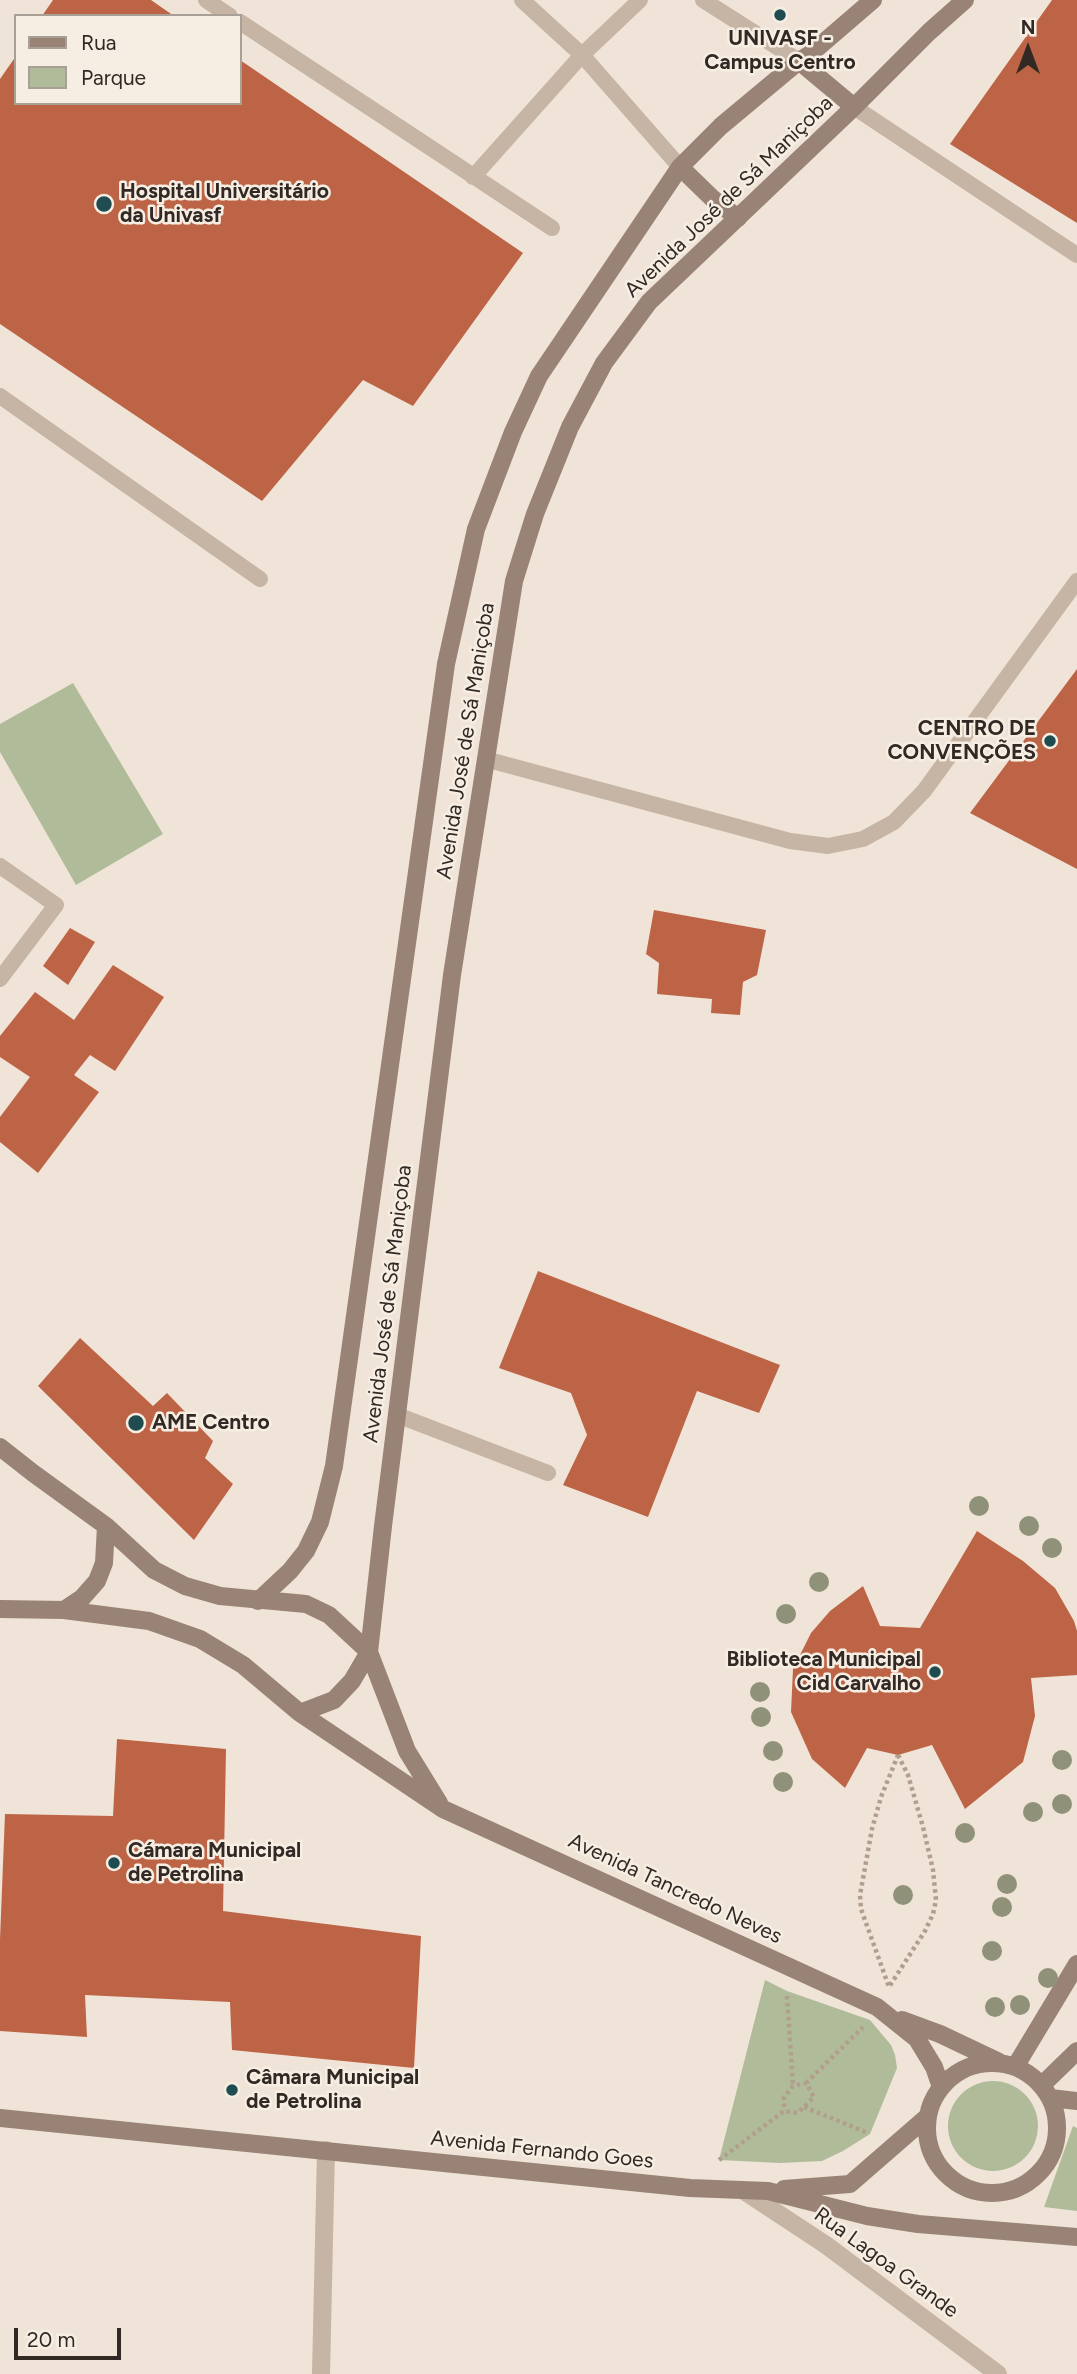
<!DOCTYPE html>
<html>
<head>
<meta charset="utf-8">
<style>
	body { margin:0 }
	#map { position:relative; width:1077px; height:2374px; overflow:hidden; background:#efe4d7; font-family:Figtree,sans-serif }
	canvas { display:block }
	.legend { position:absolute; left:14px; top:14px; width:228px; height:91px; box-sizing:border-box; background:#f7eee3; border:2px solid #a89f97; margin:0; padding:9px 12px; list-style:none; font-size:21px; color:#322925 }
	.legend li { display:flex; align-items:center; gap:14px; height:35px }
	.legend b { width:35px; border:2px solid #a89f97 }
	.north { position:absolute; left:993px; top:14px; width:70px; height:70px; -webkit-text-stroke:5px #f7eee3; paint-order:stroke; rotate:0deg; font-size:19px; font-weight:700; line-height:28px; text-align:center; color:#322925 }
	.north::after { content:''; display:block; margin:auto; width:24px; height:32px; background:#322925; clip-path:polygon(50% 0,100% 100%,50% 72%,0 100%) }
	.scale { position:absolute; left:14px; top:2328px; width:107px; height:32px; box-sizing:border-box; border:4px solid #322925; border-top:0; padding-left:9px; font-size:21px; line-height:24px; white-space:nowrap; color:#322925; -webkit-text-stroke:5px #f7eee3; paint-order:stroke }
</style>
</head>
<body>
<div id="map">
<canvas width="1077" height="2374"></canvas>
<ul class="legend">
<li><b style="height:9px;background:#998376"></b>Rua</li>
<li><b style="height:19px;background:#b0bc99"></b>Parque</li>
</ul>
<div class="north">N</div>
<div class="scale">20 m</div>
</div>
<script>
const ctx = document.querySelector('canvas').getContext('2d');
ctx.lineJoin = 'round';
function fill(path, color) {
  ctx.fillStyle = color;
  ctx.fill(path, 'evenodd');
}
function poly(rows) {
  const path = new Path2D();
  for (const r of rows) {
    if (r.length === 3) {
      path.moveTo(r[0] + r[2], r[1]);
      path.arc(r[0], r[1], r[2], 0, 2 * Math.PI);
      continue;
    }
    path.moveTo(r[0], r[1]);
    for (let i = 2; i < r.length; i += 2) path.lineTo(r[i], r[i + 1]);
  }
  return path;
}
function stroke(path, color, width, dash) {
  ctx.strokeStyle = color;
  ctx.lineWidth = width;
  ctx.lineCap = dash ? 'butt' : 'round';
  ctx.setLineDash(dash || []);
  ctx.stroke(path);
}
function drawText(font, color, halo, rows, align = 'center') {
  ctx.font = font + ' Figtree,sans-serif';
  ctx.lineWidth = 5;
  ctx.setLineDash([]);
  ctx.textBaseline = 'middle';
  ctx.strokeStyle = halo;
  ctx.fillStyle = color;
  for (const [text, x, y, turn = 0] of rows) {
    ctx.save();
    ctx.translate(x, y);
    ctx.rotate((+turn || 0) * Math.PI / 180);
    ctx.textAlign = isNaN(turn) ? turn : align;
    if (halo) ctx.strokeText(text, 0, 0);
    ctx.fillText(text, 0, 0);
    ctx.restore();
  }
}
fill(poly([
	[73,683,163,834,76,885,0,752,0,724],
	[765,1980,787,1991,870,2020,891,2045,895,2055,897,2068,870,2134,843,2151,822,2161,780,2163,719,2160],
	[993,2126,45],
	[1073,2126,1077,2128,1077,2211,1044,2207]
]), '#b0bc99');
fill(poly([
	[53,0,151,0,174,16,42,16],
	[1052,0,1077,0,1077,223,950,144],
	[16,56,16,103,240,103,240,60,523,253,413,406,363,380,262,501,0,324,0,79],
	[1077,669,1077,869,970,813],
	[654,910,766,930,757,975,743,982,740,1015,711,1013,712,999,657,994,659,963,646,954],
	[70,928,95,942,68,985,43,966],
	[113,965,164,997,115,1071,90,1055,74,1075,99,1092,38,1173,0,1142,0,1117,30,1077,0,1057,0,1036,35,992,74,1020],
	[538,1271,780,1365,759,1413,697,1391,648,1517,563,1485,587,1435,571,1393,499,1368],
	[80,1338,153,1406,167,1393,213,1441,205,1458,233,1484,194,1540,38,1386],
	[977,1531,1023,1561,1055,1588,1074,1621,1077,1631,1077,1675,1031,1678,1035,1716,1023,1762,965,1809,932,1745,898,1755,867,1748,845,1788,812,1759,791,1712,793,1669,811,1633,830,1611,863,1586,880,1626,920,1628],
	[117,1739,226,1749,223,1911,421,1936,414,2068,232,2050,230,2002,85,1995,87,2037,0,2031,0,1939,5,1814,113,1816]
]), '#be6446');
stroke(poly([
	[898,1755,908,1775,923,1827,933,1870,936,1900,933,1914,925,1931,889,1987,861,1909,860,1895,872,1829,881,1797,898,1755],
	[787,1996,793,2086],
	[806,2083,863,2027],
	[804,2107,868,2133],
	[719,2160,784,2111,797,2113,804,2107,814,2097,806,2083,793,2086,784,2097,784,2111]
]), '#b19e8f', 4.5, [3.5, 3.5]);
stroke(poly([
	[206,0,230,16],
	[522,0,582,55,680,167],
	[703,0,799,61],
	[240,22,552,228],
	[854,107,1077,255],
	[473,177,582,55,640,0],
	[0,396,260,579],
	[485,759,790,841,828,846,863,839,894,822,924,791,1077,581],
	[0,866,56,905,0,979],
	[397,1415,548,1473]
]), '#c6b4a4', 16);
stroke(poly([
	[744,2191,826,2245,998,2374],
	[321,2374,326,2150]
]), '#c6b4a4', 18);
stroke(poly([
	[799,61,854,107],
	[680,167,713,199,738,218],
	[0,1447,33,1473,106,1526,154,1570,185,1586,220,1596,306,1604,329,1615,369,1652,407,1751,439,1803],
	[258,1601,290,1571,306,1551,320,1522,334,1466,446,664,476,529,513,432,539,376,680,167,721,126,799,61,809,55,873,0],
	[0,1609,64,1610,149,1621,200,1639,243,1665,300,1713,443,1809,877,2007,917,2039,934,2067,941,2087],
	[64,1610,82,1598,97,1581,104,1563,106,1526],
	[300,1713,334,1700,352,1681,369,1652,383,1526,452,975,514,581,535,514,570,427,604,363,649,302,854,107,929,32,965,0],
	[902,2020,940,2034,999,2062],
	[992,2128,65],
	[1015,2067,1077,1964],
	[1042,2085,1077,2051],
	[1050,2098,1077,2101],
	[0,2118,690,2188,768,2191,867,2216,918,2224,1077,2237],
	[784,2189,850,2184,927,2117]
]), '#998376', 18);
ctx.fillStyle = '#8f9278';
for (const [x, y] of [
	[979,1506],
	[1029,1526],
	[1052,1548],
	[819,1582],
	[786,1614],
	[760,1692],
	[761,1717],
	[773,1751],
	[1062,1760],
	[783,1782],
	[1062,1804],
	[1033,1812],
	[965,1833],
	[1007,1884],
	[903,1895],
	[1002,1907],
	[992,1951],
	[1048,1978],
	[1020,2005],
	[995,2007]
]) {
  ctx.beginPath();
  ctx.arc(x, y, 10, 0, 2 * Math.PI);
  ctx.fill();
}
for (const [x, y, r, color] of [
	[780,15,7,"#1e4c50"],
	[104,204,9,"#1e4c50"],
	[1050,741,7,"#1e4c50"],
	[136,1423,9,"#1e4c50"],
	[935,1672,7,"#1e4c50"],
	[114,1863,7,"#1e4c50"],
	[232,2090,7,"#1e4c50"]
]) {
  const dot = new Path2D();
  dot.arc(x, y, r, 0, 2 * Math.PI);
  ctx.fillStyle = color;
  ctx.fill(dot);
  stroke(dot, '#f7eee3', 2.5);
}
drawText('bold 21px', '#322925', '#f7eee3', [
	["UNIVASF -",780,39,"center"],
	["Campus Centro",780,63,"center"],
	["Hospital Universitário",120,192],
	["da Univasf",120,216],
	["CENTRO DE",1036,729,"right"],
	["CONVENÇÕES",1036,753,"right"],
	["AME Centro",152,1423],
	["Biblioteca Municipal",921,1660,"right"],
	["Cid Carvalho",921,1684,"right"],
	["Cámara Municipal",128,1851],
	["de Petrolina",128,1875],
	["Câmara Municipal",246,2078],
	["de Petrolina",246,2102]
], 'left');
drawText('21px', '#322925', '#f7eee3', [
	["Avenida José de Sá Maniçoba",729,197,-44],
	["Avenida José de Sá Maniçoba",466,741,-81],
	["Avenida José de Sá Maniçoba",388,1304,-83],
	["Avenida Tancredo Neves",675,1889,25],
	["Avenida Fernando Goes",542,2150,6],
	["Rua Lagoa Grande",886,2263,36]
]);
</script>
</body>
</html>
